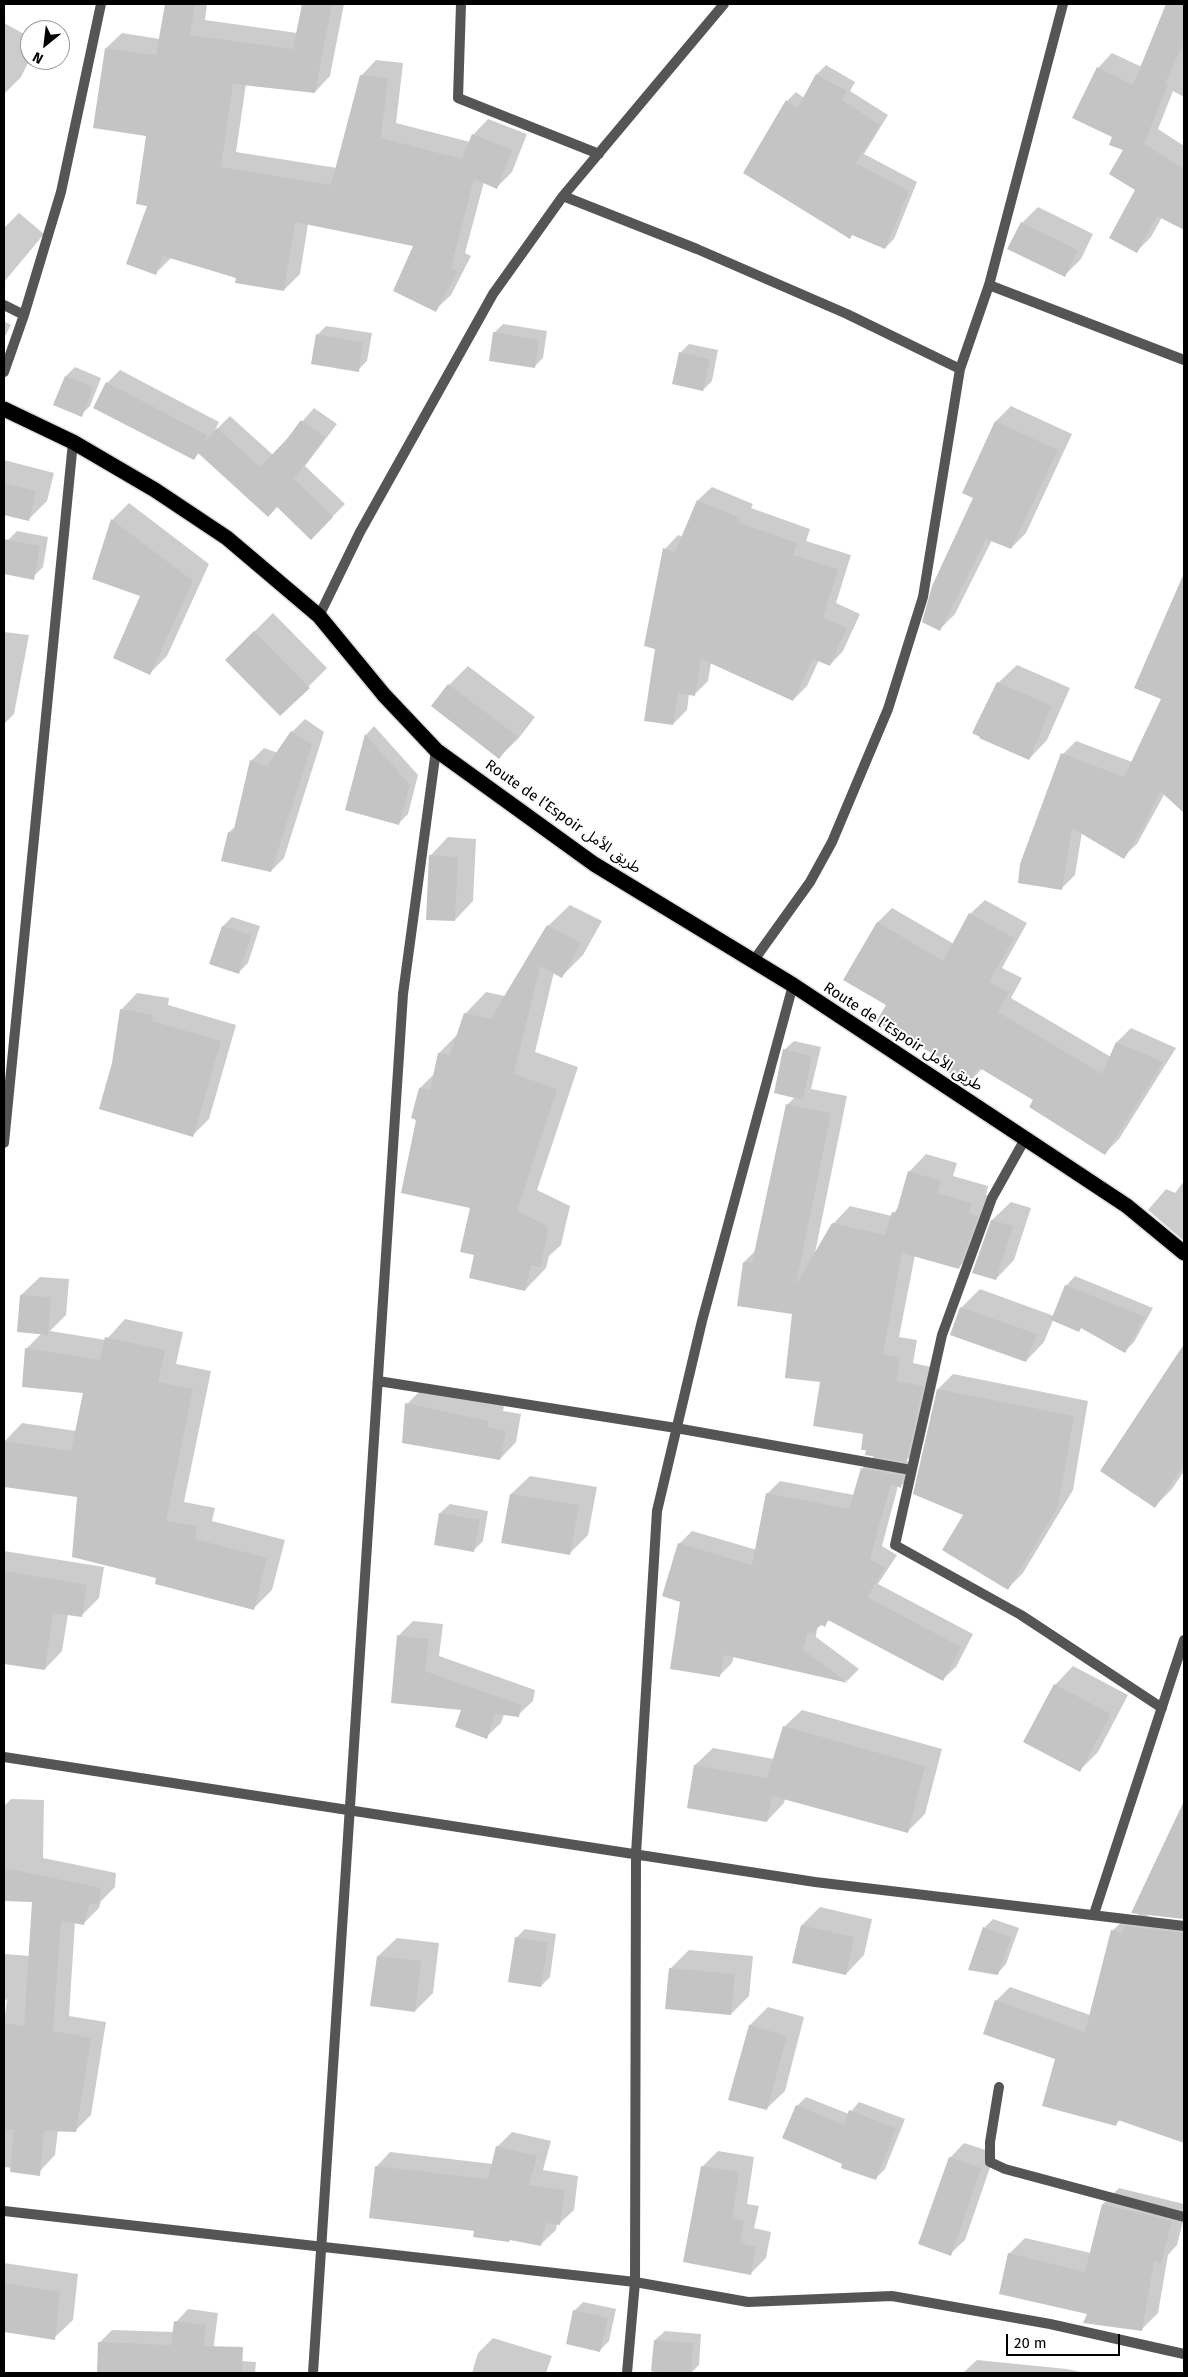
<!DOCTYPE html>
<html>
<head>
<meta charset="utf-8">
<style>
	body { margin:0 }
	#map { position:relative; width:1188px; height:2377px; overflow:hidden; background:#fff; font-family:"Fira Sans",sans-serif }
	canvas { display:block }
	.frame { position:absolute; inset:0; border:5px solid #000; pointer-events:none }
	.north { position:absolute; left:20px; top:20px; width:50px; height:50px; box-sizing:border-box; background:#fff; border:1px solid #999; border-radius:50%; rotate:209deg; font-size:14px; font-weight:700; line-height:20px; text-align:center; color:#000 }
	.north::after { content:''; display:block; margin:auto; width:18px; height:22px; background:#000; clip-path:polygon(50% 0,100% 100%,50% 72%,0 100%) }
	.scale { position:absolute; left:1006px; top:2334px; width:114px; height:22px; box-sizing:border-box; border:2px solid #000; border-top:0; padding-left:6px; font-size:15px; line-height:18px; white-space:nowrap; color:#000; -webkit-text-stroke:4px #fff; paint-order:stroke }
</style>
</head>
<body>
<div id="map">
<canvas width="1188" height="2377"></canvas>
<div class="frame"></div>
<div class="north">N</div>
<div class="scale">20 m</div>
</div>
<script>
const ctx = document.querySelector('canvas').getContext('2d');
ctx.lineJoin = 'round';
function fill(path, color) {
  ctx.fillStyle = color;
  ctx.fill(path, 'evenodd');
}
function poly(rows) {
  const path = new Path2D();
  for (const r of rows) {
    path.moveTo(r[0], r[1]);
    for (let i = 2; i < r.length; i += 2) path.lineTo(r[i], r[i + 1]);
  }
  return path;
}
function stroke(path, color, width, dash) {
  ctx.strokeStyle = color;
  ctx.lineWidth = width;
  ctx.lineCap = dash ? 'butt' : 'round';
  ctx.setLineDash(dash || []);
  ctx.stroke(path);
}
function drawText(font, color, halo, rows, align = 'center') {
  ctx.font = font + ' "Fira Sans","Noto Sans Arabic",sans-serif';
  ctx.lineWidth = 4;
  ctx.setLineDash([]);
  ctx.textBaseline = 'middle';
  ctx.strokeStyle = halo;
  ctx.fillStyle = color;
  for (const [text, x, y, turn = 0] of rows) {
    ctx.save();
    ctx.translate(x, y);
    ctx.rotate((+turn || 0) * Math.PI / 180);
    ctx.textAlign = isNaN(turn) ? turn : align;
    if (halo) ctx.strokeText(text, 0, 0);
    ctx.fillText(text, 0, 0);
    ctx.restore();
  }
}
fill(poly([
	[167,4,207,4,205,20,297,33,303,4,344,4,330,76,315,92,246,84,236,152,337,168,361,76,376,60,403,63,396,123,470,142,473,135,488,119,527,134,512,172,497,187,484,182,465,253,471,256,451,295,435,310,415,245,308,224,300,274,284,290,172,257,156,273,148,205,148,135,106,48,122,33,160,39],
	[1170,4,1184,4,1184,97,1173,91,1158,129,1184,146,1184,228,1162,217,1151,237,1137,251,1137,190,1128,144,1098,68,1112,53,1142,67,1166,7],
	[4,23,30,37,30,59,21,77,4,94],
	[826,65,855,82,850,91,888,115,864,154,917,182,894,239,885,248,853,234,850,237,744,173,787,101,796,92,804,98,817,74],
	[1038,207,1093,234,1081,259,1065,275,1022,223],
	[19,213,44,234,4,282,4,228],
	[4,321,11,325,4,338],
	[503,324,547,331,543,358,534,367,494,333],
	[326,326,372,333,367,361,358,370,317,335],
	[689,344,718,350,712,381,703,390,680,353],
	[75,367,101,378,90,406,81,415,66,376],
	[120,370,219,422,214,432,230,416,273,455,314,408,337,424,305,466,345,504,311,538,278,506,199,453,194,458,107,383],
	[1011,406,1072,434,1026,533,1011,548,992,540,955,614,940,629,975,498,964,493,996,421],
	[4,460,54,473,47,501,28,520,4,513],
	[712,487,753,504,751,508,810,529,806,541,851,555,836,603,860,614,843,651,830,665,819,660,807,686,793,700,711,663,708,681,694,695,689,694,687,710,673,724,657,648,665,549,678,535,683,537,698,500],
	[129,503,209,564,167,656,150,673,142,595,93,578,112,520],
	[17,531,48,537,43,567,34,576,4,573,8,540],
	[1184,577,1184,719,1159,706,1163,699],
	[273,613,327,668,280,715,226,660],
	[4,632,29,635,14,714,4,724],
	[1017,665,1070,688,1047,740,1029,759,998,683],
	[468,666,535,717,518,739,499,757,433,706,449,685],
	[305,719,324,732,284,858,271,871,229,832,236,826,251,761,264,748,278,753,292,732],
	[1158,723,1184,746,1184,811,1165,793,1137,844,1123,857,1082,832,1075,875,1062,888,1063,754,1076,741,1132,762],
	[374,726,418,775,408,814,399,823,366,735],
	[448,837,476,839,473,901,455,920,430,856],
	[985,900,1027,923,1002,968,1022,978,1011,998,1111,1057,1117,1042,1131,1028,1176,1048,1119,1139,1105,1153,1035,1099,983,1068,968,1083,950,1061,887,1005,845,980,878,922,892,908,954,944,970,914],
	[570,905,602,921,583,955,562,976,554,972,535,1052,578,1067,537,1190,570,1206,561,1245,549,1256,546,1268,525,1290,475,1255,472,1207,418,1119,420,1088,435,1073,439,1053,458,1034,465,1014,486,992,505,996,548,926],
	[232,917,260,926,248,963,239,972,223,926],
	[137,993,169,998,168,1005,236,1025,209,1119,192,1136,113,1063,121,1010],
	[794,1041,821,1047,811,1089,847,1096,815,1253,833,1224,850,1206,892,1216,899,1206,909,1172,926,1154,957,1163,953,1176,988,1186,986,1195,995,1198,976,1250,958,1268,915,1255,899,1337,917,1340,913,1363,940,1369,923,1444,906,1461,915,1463,913,1474,900,1487,898,1486,882,1546,897,1555,878,1584,973,1634,956,1667,943,1679,830,1620,817,1628,816,1637,859,1669,847,1681,734,1656,732,1663,719,1676,682,1601,679,1544,692,1531,757,1550,767,1494,780,1481,854,1495,862,1469,875,1455,868,1449,864,1433,822,1381,793,1313,744,1262,756,1250,787,1105,795,1097,784,1050],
	[1184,1181,1184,1241,1148,1210,1166,1189,1175,1193],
	[1011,1202,1031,1208,1014,1260,996,1279,974,1272,992,1220],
	[1075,1276,1153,1308,1134,1342,1125,1351,1082,1327,1079,1330,1053,1320,1044,1342,1026,1361,961,1308,980,1289,1054,1316,1066,1286],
	[40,1277,69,1279,66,1315,50,1331,106,1340,125,1319,183,1332,176,1364,211,1371,184,1502,215,1508,212,1521,285,1540,272,1590,254,1608,157,1577,79,1496,4,1486,4,1442,22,1423,76,1431,84,1392,26,1349,42,1333,21,1295],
	[1184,1354,1184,1471,1172,1489,1155,1506,1169,1369],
	[953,1374,1088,1401,1073,1490,1023,1573,1008,1588,964,1515,938,1389],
	[423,1388,504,1405,503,1411,521,1414,516,1442,500,1459,407,1404],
	[530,1476,597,1487,588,1535,569,1554,503,1542,511,1494],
	[450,1504,488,1511,483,1541,474,1550,440,1513],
	[4,1551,104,1567,99,1598,81,1616,68,1614,62,1651,45,1669,4,1663],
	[413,1621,443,1624,439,1656,535,1690,533,1701,518,1715,504,1714,501,1723,486,1737,462,1709,392,1701,399,1635],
	[1073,1666,1128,1695,1098,1752,1080,1770,1055,1685],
	[802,1710,942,1749,925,1814,908,1831,785,1799,784,1803,767,1821,688,1807,695,1765,713,1748,774,1759,784,1727],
	[11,1799,44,1800,43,1858,116,1873,115,1887,101,1901,99,1908,83,1924,75,1922,69,2016,106,2022,91,2115,75,2131,58,2130,55,2155,40,2171,4,2167,4,2024,7,2000,4,1999,4,1954,30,1956,34,1901,4,1900,4,1806],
	[1184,1812,1184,1863,1161,1853,1177,1819],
	[820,1907,872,1919,864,1955,846,1974,802,1925],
	[1140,1912,1184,1932,1184,2142,1121,2119,1116,2124,1056,2058,996,2001,1010,1987,1090,2015,1112,1931,1127,1917,1134,1919],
	[993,1919,1019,1928,1006,1964,997,1974,984,1928],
	[525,1929,556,1934,550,1977,541,1986,516,1938],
	[397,1938,439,1943,433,1993,415,2011,378,1956],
	[689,1950,753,1956,749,1996,731,2014,670,1969],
	[768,2007,804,2017,785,2091,766,2109,750,2025],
	[806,2097,849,2114,859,2102,905,2119,885,2169,876,2178,844,2163,797,2106],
	[512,2132,551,2141,543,2170,578,2176,574,2210,559,2224,557,2224,556,2230,541,2244,475,2229,376,2167,390,2152,493,2164,497,2147],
	[964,2143,995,2153,965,2240,950,2254,950,2158],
	[718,2151,754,2157,747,2204,759,2206,754,2228,771,2232,766,2258,750,2274,702,2167],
	[1119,2188,1184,2204,1184,2217,1177,2245,1168,2255,1158,2313,1141,2330,1088,2313,1009,2254,1025,2238,1091,2253,1103,2204],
	[4,2263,78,2274,73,2320,54,2338,4,2331],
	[583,2302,616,2309,609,2341,600,2350,574,2311],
	[188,2309,218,2313,212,2359,256,2362,255,2373,99,2373,99,2343,112,2330,174,2332,176,2322],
	[665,2331,701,2334,699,2365,691,2373,652,2373,655,2340],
	[493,2338,552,2356,546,2373,472,2373,478,2353],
	[977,2360,1067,2369,1085,2373,963,2373]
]), '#0003');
fill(poly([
	[165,4,195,4,190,35,293,49,302,4,332,4,315,93,233,84,221,167,331,185,360,75,388,78,381,138,462,159,472,134,512,150,497,189,474,179,451,268,457,272,436,312,393,291,413,246,295,222,284,291,235,283,236,278,163,256,156,275,126,264,147,206,136,204,146,136,93,128,105,48,156,55],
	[1166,4,1184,4,1184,42,1165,83,1168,84,1144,144,1184,169,1184,230,1157,216,1137,253,1109,238,1135,190,1109,174,1123,150,1109,145,1112,137,1072,118,1097,67,1133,85],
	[816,74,847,91,842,100,880,125,856,163,909,191,885,249,852,235,850,239,743,173,786,100,797,109],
	[1021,222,1078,250,1065,277,1007,249],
	[493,332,539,340,535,368,489,361],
	[316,334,363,342,359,372,311,364],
	[679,352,710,359,703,391,672,384],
	[65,376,93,387,82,417,53,405],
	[106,382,207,435,203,443,217,428,260,467,287,439,301,420,325,437,294,479,333,517,311,540,277,507,268,517,198,453,194,460,93,408],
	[995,421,1058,450,1011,549,986,539,940,631,922,622,932,586,973,498,962,493],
	[4,483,36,491,29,521,4,515],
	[697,500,740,518,738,522,797,543,793,555,838,569,823,617,847,628,830,666,813,659,793,701,701,659,695,696,678,693,673,725,644,721,655,649,644,646,663,548,675,552],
	[111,519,193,581,150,675,113,658,140,596,92,579],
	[4,539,40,546,34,580,4,574],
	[1184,573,1184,813,1160,791,1145,824,1124,859,1072,828,1062,890,1018,883,1020,864,1061,753,1124,777,1161,699,1134,688],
	[254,631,310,688,280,716,225,660],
	[997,682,1052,706,1029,760,979,738,980,737,972,733],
	[448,684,517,736,499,759,431,706],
	[291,731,312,745,271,872,221,861,228,832,233,833,250,760,267,766],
	[365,734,410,785,399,825,345,810],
	[429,855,458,857,455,921,426,920],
	[969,913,1014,938,989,982,1009,992,998,1012,1102,1074,1116,1042,1163,1062,1105,1155,1029,1107,1033,1100,978,1067,969,1084,944,1070,948,1062,876,1022,886,1005,843,980,877,922,943,961],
	[547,925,581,943,562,978,540,966,514,1074,557,1089,517,1211,547,1226,547,1237,540,1267,531,1265,525,1291,469,1278,474,1255,460,1252,470,1208,401,1193,416,1120,411,1118,419,1088,430,1090,438,1053,450,1055,464,1013,492,1019,494,1013],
	[222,926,251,935,239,974,209,964],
	[120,1009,153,1015,152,1021,221,1041,193,1137,99,1109,112,1063],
	[783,1049,812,1056,803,1100,774,1093],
	[786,1104,831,1113,796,1285,832,1223,885,1235,892,1212,896,1213,908,1171,941,1181,937,1193,972,1203,969,1213,978,1216,959,1269,902,1253,883,1354,900,1357,897,1381,924,1386,906,1462,865,1455,866,1450,861,1450,863,1434,813,1426,820,1382,785,1378,792,1314,737,1306,743,1262,752,1263],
	[991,1220,1013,1226,996,1280,972,1273],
	[1065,1285,1145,1317,1125,1353,1081,1328,1079,1332,1051,1320],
	[20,1295,51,1297,48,1335,17,1332],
	[960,1307,1037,1334,1026,1362,950,1335],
	[105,1337,165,1350,158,1382,193,1389,166,1521,197,1526,195,1539,267,1558,254,1610,155,1584,156,1578,72,1557,77,1497,4,1487,4,1441,71,1451,83,1393,22,1387,25,1348,100,1360],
	[1184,1344,1184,1465,1155,1508,1100,1471],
	[937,1389,1074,1416,1058,1507,1008,1590,942,1550,963,1515,913,1494],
	[405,1403,489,1421,487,1427,506,1431,500,1460,402,1443],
	[861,1468,903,1476,901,1488,891,1484,870,1559,885,1568,867,1597,961,1647,943,1681,828,1620,825,1627,820,1624,814,1634,808,1631,803,1650,848,1683,724,1655,720,1677,670,1669,680,1602,662,1596,678,1543,752,1565,766,1493,849,1509],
	[510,1494,579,1505,570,1555,501,1543],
	[439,1513,480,1520,474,1552,434,1545],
	[4,1571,87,1585,82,1617,53,1613,45,1670,4,1664],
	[397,1635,429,1639,425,1671,521,1705,519,1717,495,1714,487,1739,455,1727,461,1710,391,1703],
	[1054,1684,1111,1714,1080,1772,1023,1742],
	[783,1726,925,1766,908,1833,772,1796,767,1822,687,1808,694,1765,767,1778],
	[1184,1801,1184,1919,1131,1913],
	[4,1868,101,1888,99,1904,89,1904,84,1925,61,1921,53,2031,91,2038,76,2132,44,2131,40,2176,10,2172,14,2130,4,2129,4,2023,24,2026,32,1902,4,1901],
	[801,1925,854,1937,846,1975,792,1963],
	[1125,1926,1184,1933,1184,2143,1118,2120,1116,2126,1042,2106,1055,2059,983,2034,995,2000,1085,2032,1111,1930,1122,1933],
	[983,1927,1011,1937,998,1975,968,1970],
	[515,1937,548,1943,541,1987,508,1982],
	[377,1956,421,1961,415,2012,370,2006],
	[669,1968,735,1974,731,2015,665,2009],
	[749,2025,787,2036,767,2110,728,2100],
	[796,2105,844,2125,849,2110,896,2128,876,2180,841,2168,842,2164,782,2138],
	[496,2146,537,2156,529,2185,565,2190,560,2225,546,2223,541,2246,510,2240,509,2242,473,2237,474,2231,369,2218,375,2166,488,2179],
	[949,2157,981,2168,951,2256,918,2244],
	[701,2166,739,2172,732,2219,744,2221,740,2243,756,2247,751,2275,683,2262],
	[1102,2204,1172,2221,1161,2263,1154,2261,1142,2331,1083,2323,1087,2314,999,2294,1008,2253,1085,2272],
	[4,2283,60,2292,55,2340,4,2332],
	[573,2310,608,2318,600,2352,566,2344],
	[174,2321,206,2325,204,2346,243,2347,242,2373,97,2373,98,2342,171,2345],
	[654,2340,693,2343,691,2373,651,2371]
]), '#c4c4c4');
const highway = poly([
	[4,409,73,442,155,490,227,538,319,616,384,695,436,750,594,864,793,985,1127,1206,1184,1253]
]);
stroke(highway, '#dbdbdb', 18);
stroke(poly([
	[999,2087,990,2142,990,2162,1005,2169,1184,2217]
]), '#555', 10);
stroke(poly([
	[461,4,458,98,599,154],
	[563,196,697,249,847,314,960,369],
	[989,285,1184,360],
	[4,305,24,315],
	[4,372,24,315,61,192,101,4],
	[319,616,360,532,493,294,563,196,724,4],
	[754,960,810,882,832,842,888,709,923,597,960,369,989,285,1063,4],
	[1025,1139,992,1198,942,1335,895,1545,1021,1615,1162,1708],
	[4,1143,73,442],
	[378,1381,676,1428,911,1470],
	[4,1757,815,1882,1184,1926],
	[1094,1914,1184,1640],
	[4,2211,635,2282,748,2302,892,2296,1050,2324,1184,2354],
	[313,2373,403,994,436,750],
	[627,2373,635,2282,636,1854,657,1511,702,1321,793,985]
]), '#555', 10);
stroke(highway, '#000', 15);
drawText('15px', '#000', '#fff', [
	["Route de l’Espoir طريق الأمل",563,817,35],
	["Route de l’Espoir طريق الأمل",903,1037,33]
]);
</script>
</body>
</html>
